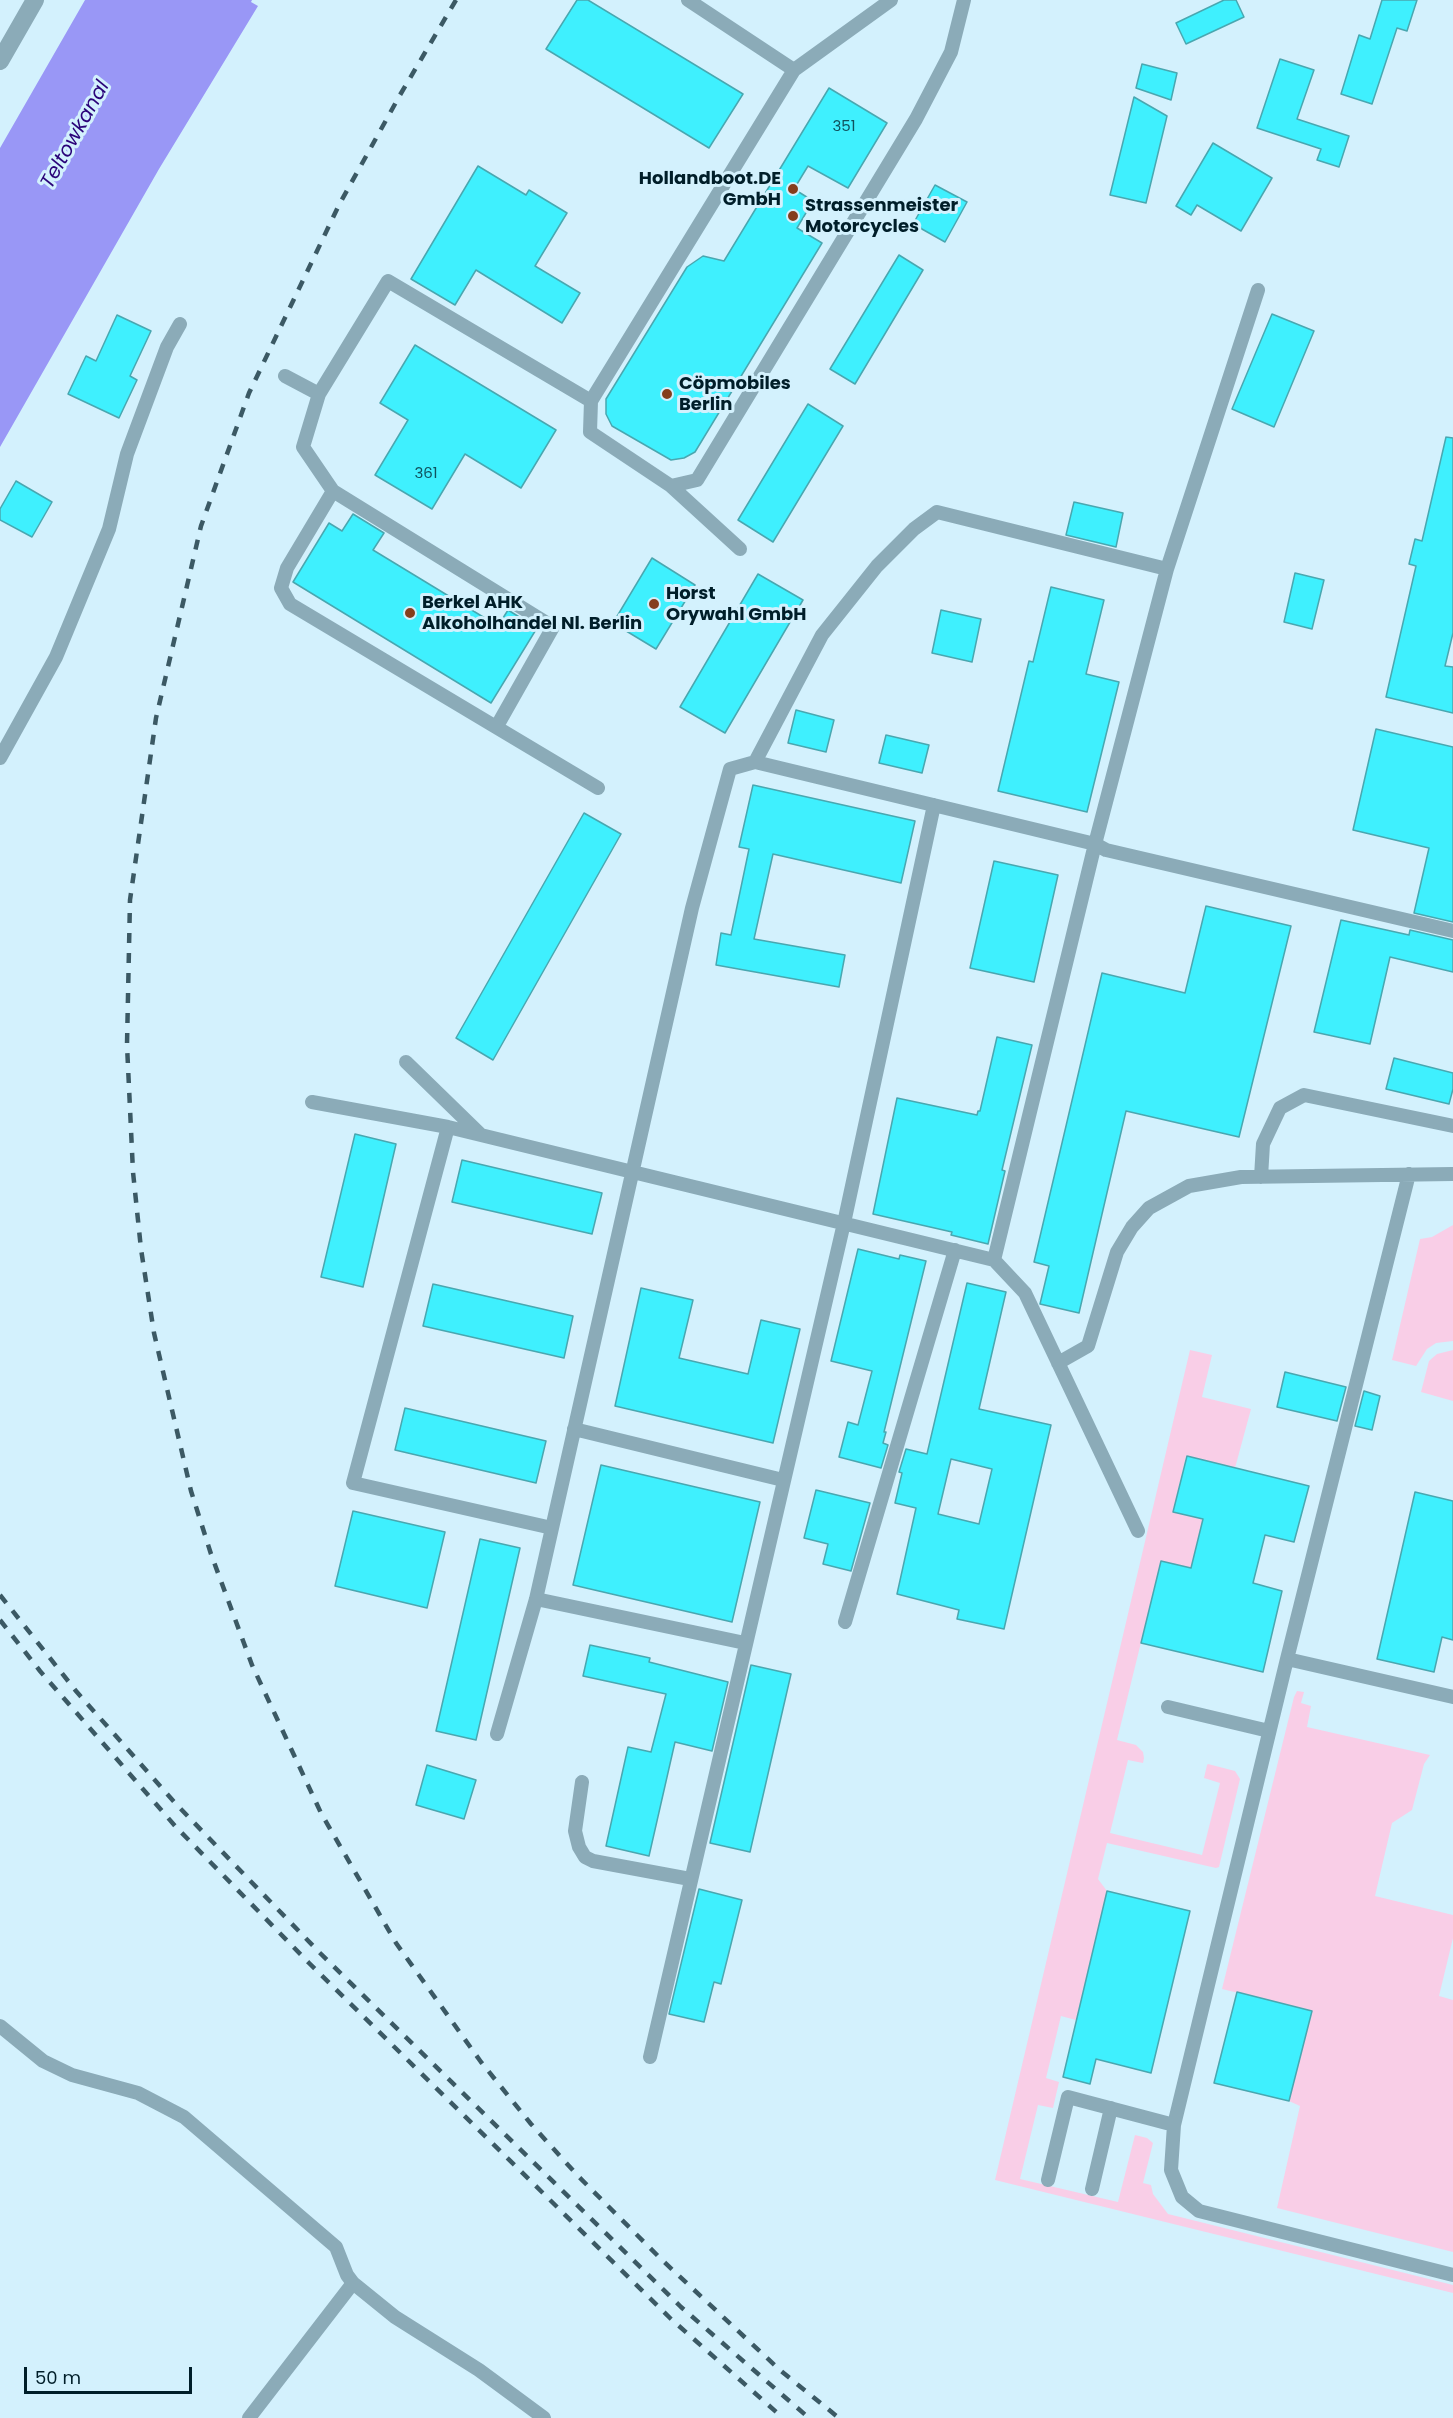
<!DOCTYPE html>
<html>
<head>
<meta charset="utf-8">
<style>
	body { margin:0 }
	#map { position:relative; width:1453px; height:2418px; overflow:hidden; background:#d3f1fd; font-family:Poppins,sans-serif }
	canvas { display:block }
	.scale { position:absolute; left:24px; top:2367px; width:168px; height:27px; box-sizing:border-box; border:3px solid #001e29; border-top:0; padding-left:8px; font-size:18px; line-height:21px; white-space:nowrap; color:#001e29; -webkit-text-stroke:4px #d3f1fd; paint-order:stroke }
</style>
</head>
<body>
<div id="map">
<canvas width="1453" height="2418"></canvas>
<div class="scale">50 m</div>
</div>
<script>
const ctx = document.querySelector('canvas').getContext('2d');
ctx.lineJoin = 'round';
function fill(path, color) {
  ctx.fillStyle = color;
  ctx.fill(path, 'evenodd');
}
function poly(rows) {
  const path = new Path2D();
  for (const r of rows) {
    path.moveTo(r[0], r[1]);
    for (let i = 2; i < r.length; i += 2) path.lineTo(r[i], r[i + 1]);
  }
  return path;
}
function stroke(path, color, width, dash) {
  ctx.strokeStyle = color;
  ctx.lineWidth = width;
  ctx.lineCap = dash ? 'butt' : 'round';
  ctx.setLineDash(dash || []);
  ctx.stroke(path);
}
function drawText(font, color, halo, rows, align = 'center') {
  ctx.font = font + ' Poppins,sans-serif';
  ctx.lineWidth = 6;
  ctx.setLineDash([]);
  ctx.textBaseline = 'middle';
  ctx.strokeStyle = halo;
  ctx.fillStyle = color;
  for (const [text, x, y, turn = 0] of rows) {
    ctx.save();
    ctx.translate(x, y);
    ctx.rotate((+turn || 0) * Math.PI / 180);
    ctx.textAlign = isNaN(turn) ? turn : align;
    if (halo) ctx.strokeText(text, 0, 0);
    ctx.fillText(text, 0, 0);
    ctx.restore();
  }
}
fill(poly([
	[1453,1225,1453,1341,1436,1343,1427,1349,1416,1366,1392,1360,1420,1239,1432,1237],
	[1190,1350,1212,1355,1202,1397,1251,1409,1235,1468,1186,1456,1173,1512,1203,1519,1191,1568,1161,1561,1117,1740,1136,1745,1143,1752,1144,1758,1143,1763,1128,1760,1110,1833,1202,1855,1220,1783,1204,1778,1207,1765,1208,1764,1235,1771,1240,1779,1219,1867,1216,1868,1107,1843,1098,1879,1107,1891,1076,2020,1061,2016,1046,2078,1059,2082,1053,2108,1038,2105,1020,2179,1118,2202,1135,2135,1147,2138,1153,2143,1143,2183,1151,2185,1153,2194,1168,2214,1453,2285,1453,2293,995,2180],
	[1453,1350,1453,1401,1421,1392,1429,1361,1437,1354],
	[1297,1691,1304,1692,1301,1703,1311,1706,1307,1727,1430,1755,1424,1764,1412,1810,1392,1823,1375,1896,1453,1915,1453,1938,1439,1996,1453,2000,1453,2252,1277,2208,1300,2106,1289,2101,1312,2011,1222,1989,1294,1697]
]), '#f9cee7');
fill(poly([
	[85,0,252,0,251,2,258,6,159,169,0,447,0,148]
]), '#9997f6');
const building = poly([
	[577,0,588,0,743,94,709,148,546,49,577,0],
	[1224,0,1236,0,1244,17,1186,44,1176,23,1224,0],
	[1382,0,1417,0,1407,31,1397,28,1372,104,1341,94,1359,35,1370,39,1382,0],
	[1280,59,1314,70,1297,119,1349,136,1339,167,1317,160,1321,149,1257,128,1280,59],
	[1142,64,1177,73,1171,100,1136,88,1142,64],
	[829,88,887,123,848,188,808,166,794,189,813,201,797,228,822,243,695,452,684,458,671,460,612,426,606,414,606,399,687,267,703,256,724,261,829,88],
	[1134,97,1167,116,1146,203,1110,195,1134,97],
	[1213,143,1272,178,1241,231,1197,205,1191,215,1176,206,1213,143],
	[478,166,526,195,529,190,567,213,535,266,580,293,562,323,476,270,455,305,411,279,478,166],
	[935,185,967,202,945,242,913,224,935,185],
	[899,255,923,270,855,384,830,369,899,255],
	[1272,314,1314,331,1274,427,1232,409,1272,314],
	[117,315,151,331,130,376,137,380,119,418,68,394,86,356,96,361,117,315],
	[415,345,556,430,521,488,465,454,432,509,375,475,408,420,380,403,415,345],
	[808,404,843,426,773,542,738,520,808,404],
	[1446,437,1453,438,1453,633,1445,666,1453,667,1453,713,1386,697,1416,566,1409,564,1415,539,1422,541,1446,437],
	[16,481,52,502,32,537,0,520,0,509,16,481],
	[1074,502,1123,513,1116,547,1066,535,1074,502],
	[353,514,384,533,373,550,498,626,508,610,537,628,491,703,293,582,329,523,342,531,353,514],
	[652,558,695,585,656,649,613,623,652,558],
	[1295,573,1324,580,1312,629,1284,622,1295,573],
	[758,574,803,600,725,733,680,707,758,574],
	[1051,587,1104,600,1086,674,1119,682,1087,812,998,791,1029,661,1033,662,1051,587],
	[941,610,981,619,972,662,932,653,941,610],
	[796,710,834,720,826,752,788,743,796,710],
	[1376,729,1453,747,1453,922,1414,913,1429,848,1353,830,1376,729],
	[886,735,929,745,922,773,879,763,886,735],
	[753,785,915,821,901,883,773,854,754,939,845,955,839,987,716,965,721,933,731,935,749,849,739,847,753,785],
	[584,813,621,834,493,1060,456,1038,584,813],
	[994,861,1058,875,1034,982,970,968,994,861],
	[1206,906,1291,926,1239,1137,1126,1111,1079,1313,1040,1304,1049,1266,1034,1262,1102,973,1185,993,1206,906],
	[1341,920,1409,935,1410,930,1453,940,1453,972,1390,957,1370,1044,1314,1032,1341,920],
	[997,1037,1032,1045,1002,1170,1005,1171,988,1244,951,1235,952,1232,873,1214,897,1098,977,1115,978,1111,980,1111,997,1037],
	[1394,1058,1453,1073,1453,1089,1449,1104,1386,1089,1394,1058],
	[355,1134,396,1144,363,1287,321,1277,355,1134],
	[462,1160,602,1193,592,1234,452,1202,462,1160],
	[858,1249,899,1259,900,1255,926,1261,884,1432,886,1432,883,1443,888,1445,881,1468,839,1457,848,1422,858,1425,872,1371,831,1361,858,1249],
	[967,1283,1006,1292,979,1409,1051,1425,1004,1629,957,1619,959,1610,897,1594,916,1508,895,1503,902,1473,899,1472,906,1449,927,1454,967,1283],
	[951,1459,992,1469,979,1524,938,1514,951,1459],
	[433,1284,573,1316,564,1358,423,1326,433,1284],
	[641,1288,693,1300,679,1358,748,1374,761,1320,800,1329,773,1443,615,1406,641,1288],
	[1285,1372,1346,1387,1337,1421,1277,1407,1285,1372],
	[1364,1391,1380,1396,1372,1430,1355,1426,1364,1391],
	[405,1408,546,1441,536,1483,395,1450,405,1408],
	[1187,1456,1309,1486,1294,1542,1265,1535,1253,1583,1282,1591,1263,1672,1141,1643,1161,1561,1191,1568,1203,1519,1173,1512,1187,1456],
	[601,1465,760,1502,732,1622,573,1585,601,1465],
	[816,1490,870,1503,851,1571,823,1564,828,1544,804,1538,816,1490],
	[1415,1492,1453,1501,1453,1640,1442,1637,1434,1672,1377,1659,1415,1492],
	[353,1511,445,1532,427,1608,335,1586,353,1511],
	[480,1539,520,1548,476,1740,436,1731,480,1539],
	[590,1645,650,1658,649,1662,728,1682,712,1751,675,1742,649,1856,606,1846,628,1747,651,1752,666,1694,583,1676,590,1645],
	[751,1665,791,1674,750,1852,710,1843,751,1665],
	[427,1765,476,1780,464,1819,416,1805,427,1765],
	[699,1889,742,1900,721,1984,714,1982,704,2022,669,2014,699,1889],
	[1107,1891,1190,1911,1151,2073,1096,2059,1090,2084,1063,2077,1107,1891],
	[1237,1992,1312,2011,1289,2101,1214,2083,1237,1992]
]);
fill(building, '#3ff0fe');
stroke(building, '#49a7b0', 1.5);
stroke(poly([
	[688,0,794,70],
	[285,376,319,394,303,447,333,491,553,627,497,726],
	[319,394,388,281,591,401,590,432,671,486,697,480,916,119,951,52,964,0],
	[591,401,794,70,891,0],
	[671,486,740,549],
	[333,491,287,568,281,588,290,604,598,788],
	[0,758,56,657,109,529,127,454,167,347,180,324],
	[755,762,1095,844,1106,850,1453,931],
	[406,1062,480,1134],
	[312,1102,448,1127,994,1260,1025,1293,1138,1531],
	[448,1127,353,1483,552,1528],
	[1409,1174,1287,1659,1174,2125,1171,2170,1182,2197,1199,2211,1453,2275],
	[1261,1177,1263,1144,1280,1108,1304,1095,1453,1126],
	[994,1260,1095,844,1167,569,1258,290],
	[1058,1363,1088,1346,1117,1252,1132,1227,1149,1208,1189,1186,1241,1177,1453,1174],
	[574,1429,783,1480],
	[536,1599,745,1643],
	[845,1622,955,1250],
	[1287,1659,1453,1697],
	[1168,1707,1269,1731],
	[497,1734,536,1599,692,908,730,769,755,762,822,635,877,566,914,529,937,512,1167,569],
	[582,1782,575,1831,579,1847,585,1857,593,1861,690,1879],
	[0,2026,43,2061,72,2075,138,2093,184,2117,336,2247,347,2275,353,2283,395,2317,479,2370,544,2418],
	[650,2057,844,1223,934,805],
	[1048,2180,1068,2097,1174,2125],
	[1092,2189,1111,2108],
	[249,2418,353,2283]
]), '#8babb8', 14);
stroke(poly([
	[0,61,35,0]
]), '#8babb8', 18);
stroke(poly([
	[456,0,400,95,339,205,249,393,201,526,156,718,130,900,127,1045,133,1172,141,1249,154,1333,191,1491,211,1554,252,1665,321,1813,396,1943,481,2062,531,2124,579,2177,662,2260,781,2371,839,2418],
	[0,1595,76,1691,176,1804,320,1953,681,2307,809,2418],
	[0,1620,40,1671,176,1827,309,1963,671,2319,783,2418]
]), '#3b5964', 4.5, [10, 10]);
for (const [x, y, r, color] of [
	[793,189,6,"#853e1d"],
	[793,216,6,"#853e1d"],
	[667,394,6,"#853e1d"],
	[654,604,6,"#853e1d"],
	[410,613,6,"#853e1d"]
]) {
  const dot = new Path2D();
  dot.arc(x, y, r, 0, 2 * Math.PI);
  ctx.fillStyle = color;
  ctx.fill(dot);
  stroke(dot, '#d3f1fd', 2);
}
drawText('15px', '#10525e', null, [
	["351",844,127],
	["361",426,474]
]);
drawText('bold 18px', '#001e29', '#d3f1fd', [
	["Hollandboot.DE",781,179,"right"],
	["GmbH",781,200,"right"],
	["Strassenmeister",805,206],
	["Motorcycles",805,227],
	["Cöpmobiles",679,384],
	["Berlin",679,405],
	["Horst",666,594],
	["Orywahl GmbH",666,615],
	["Berkel AHK",422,603],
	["Alkoholhandel Nl. Berlin",422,624]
], 'left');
drawText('italic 20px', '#2a0379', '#d3f1fd', [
	["Teltowkanal",76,135,-61]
]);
</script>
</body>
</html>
